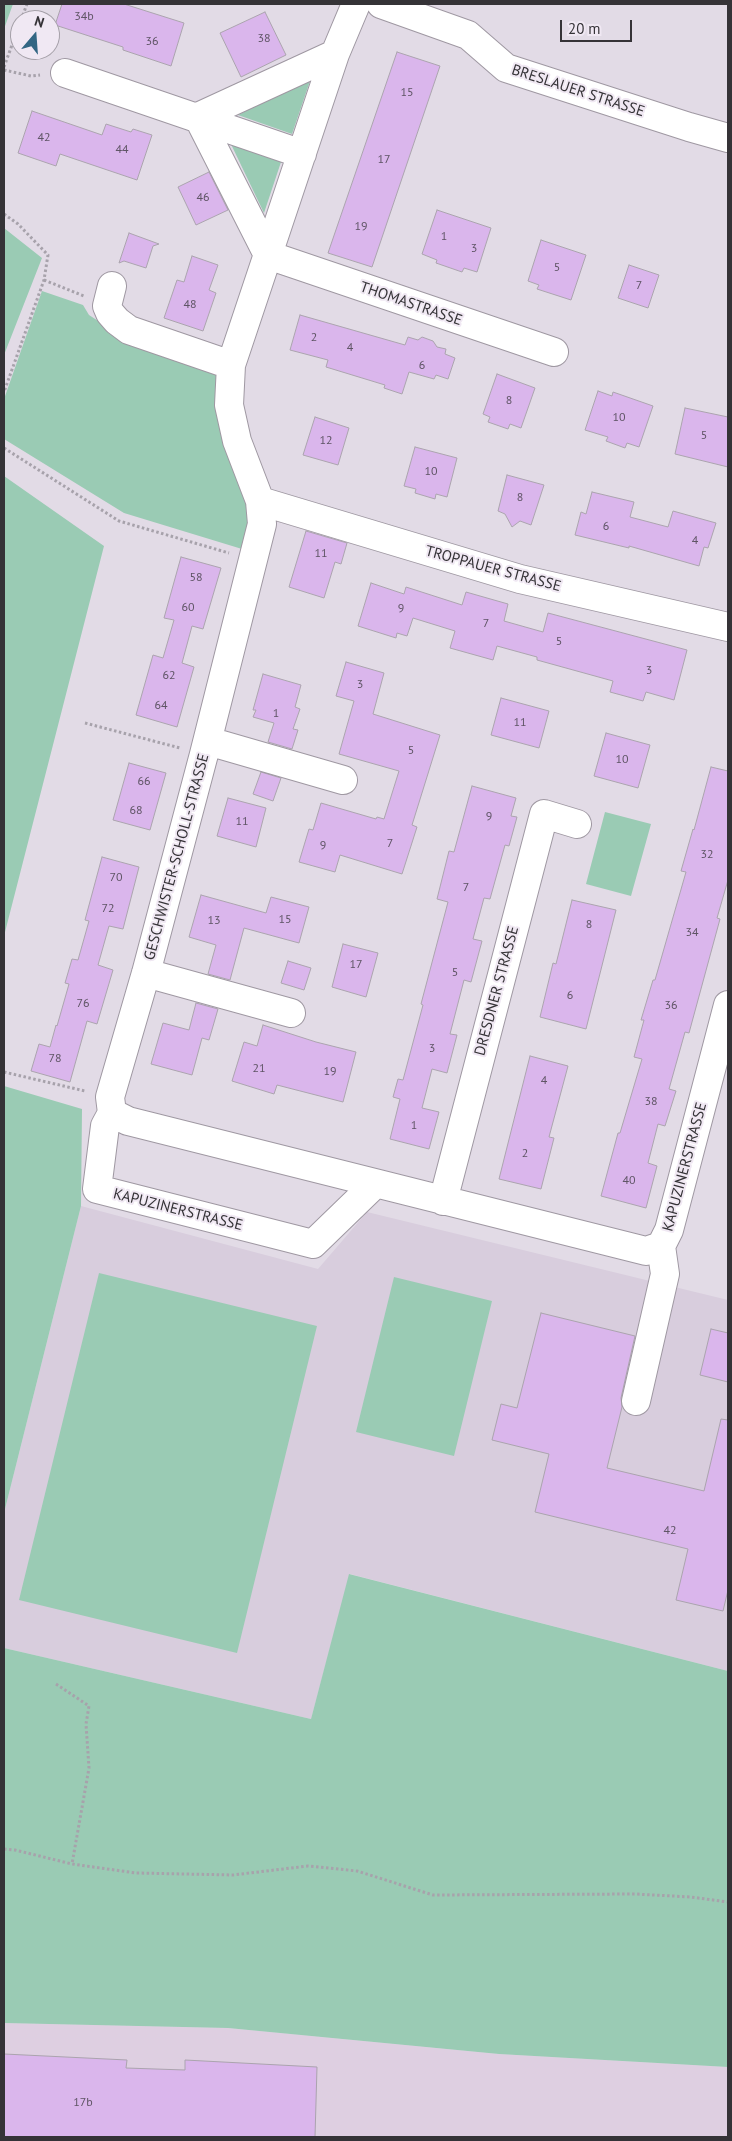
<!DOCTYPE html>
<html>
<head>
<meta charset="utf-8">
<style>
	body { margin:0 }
	#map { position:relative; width:732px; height:2141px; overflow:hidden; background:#e2dbe6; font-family:"PT Sans",sans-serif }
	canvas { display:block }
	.frame { position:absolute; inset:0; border:5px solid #353337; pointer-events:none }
	.north { position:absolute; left:10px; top:10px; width:50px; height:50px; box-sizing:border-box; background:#f0e8f3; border:1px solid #a5a0a8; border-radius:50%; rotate:18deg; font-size:14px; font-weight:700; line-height:20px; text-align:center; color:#353337 }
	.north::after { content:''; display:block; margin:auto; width:18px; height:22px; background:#326683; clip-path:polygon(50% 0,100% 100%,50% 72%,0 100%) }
	.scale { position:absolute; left:560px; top:20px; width:72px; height:22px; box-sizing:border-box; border:2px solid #353337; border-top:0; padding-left:6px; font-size:15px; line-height:18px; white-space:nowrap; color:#353337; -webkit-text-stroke:4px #f0e8f3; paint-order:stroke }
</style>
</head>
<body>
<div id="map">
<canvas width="732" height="2141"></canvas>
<div class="frame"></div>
<div class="north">N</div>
<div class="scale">20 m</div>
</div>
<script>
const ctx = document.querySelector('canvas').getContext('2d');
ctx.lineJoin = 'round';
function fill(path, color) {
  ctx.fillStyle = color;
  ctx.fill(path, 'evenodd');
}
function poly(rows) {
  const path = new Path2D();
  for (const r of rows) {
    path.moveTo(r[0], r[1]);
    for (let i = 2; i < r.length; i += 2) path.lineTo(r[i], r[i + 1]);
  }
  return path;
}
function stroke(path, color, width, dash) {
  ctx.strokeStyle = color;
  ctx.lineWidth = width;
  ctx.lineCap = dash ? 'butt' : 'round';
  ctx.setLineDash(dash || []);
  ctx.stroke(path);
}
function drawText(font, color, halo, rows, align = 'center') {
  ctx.font = font + ' "PT Sans",sans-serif';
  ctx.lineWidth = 4;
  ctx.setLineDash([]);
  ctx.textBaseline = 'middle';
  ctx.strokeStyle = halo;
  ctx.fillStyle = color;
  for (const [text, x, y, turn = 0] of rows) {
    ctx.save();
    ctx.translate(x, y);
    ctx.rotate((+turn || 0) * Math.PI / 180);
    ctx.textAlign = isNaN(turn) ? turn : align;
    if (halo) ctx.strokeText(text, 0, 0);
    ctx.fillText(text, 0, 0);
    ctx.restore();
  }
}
fill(poly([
	[4,2023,228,2028,499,2054,728,2067,728,2137,4,2137]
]), '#decfe1');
fill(poly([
	[81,1206,318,1269,367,1212,728,1300,728,1671,350,1574,311,1719,4,1648,4,1513]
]), '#d8cddd');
fill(poly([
	[4,4,13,4,4,29],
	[311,78,292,134,238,115],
	[229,140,282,159,264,213],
	[4,228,42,258,4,355],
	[42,291,83,305,89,315,109,328,220,368,248,503,249,524,242,549,124,513,4,439,4,399],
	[4,476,104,546,4,936],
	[605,812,651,824,631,896,586,884],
	[4,1086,82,1109,81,1206,4,1513],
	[99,1273,317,1326,237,1653,19,1600],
	[394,1277,492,1301,454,1456,356,1432],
	[349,1574,728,1671,728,2067,499,2054,228,2028,4,2023,4,1648,311,1719]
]), '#9acbb4');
const building = poly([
	[62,4,124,4,184,23,171,66,123,50,123,47,55,25,62,4],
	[265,12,286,55,241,77,220,33,265,12],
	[397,52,440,66,372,267,328,253,397,52],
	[32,111,102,135,106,124,131,132,133,129,152,135,137,180,60,154,56,166,18,153,32,111],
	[209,172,228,210,196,225,178,187,209,172],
	[437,210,491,228,477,272,464,268,462,272,436,263,437,260,422,254,437,210],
	[129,233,159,244,153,246,146,268,124,261,119,263,129,233],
	[541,240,586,255,571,300,537,289,539,285,528,281,541,240],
	[192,256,218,265,209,290,216,293,203,331,164,318,177,280,184,282,192,256],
	[629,265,659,275,648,308,618,298,629,265],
	[300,315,405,345,408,337,418,340,422,337,433,341,437,347,446,349,445,354,455,358,448,379,436,375,434,379,409,372,402,394,384,388,385,385,326,367,328,360,290,350,300,315],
	[497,374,535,388,521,428,510,424,508,429,488,422,490,417,483,414,497,374],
	[598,391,612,396,613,392,653,406,639,447,627,443,625,448,606,441,608,437,585,430,598,391],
	[685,408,728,417,728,467,675,454,685,408],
	[315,417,349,428,338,465,303,455,315,417],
	[415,447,457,458,447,497,436,494,435,499,415,493,416,489,404,486,415,447],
	[507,475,544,485,531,525,520,521,512,527,505,514,498,511,507,475],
	[592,492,634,502,630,517,668,527,673,511,716,523,708,548,704,547,699,566,629,546,629,548,575,535,581,512,586,514,592,492],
	[306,531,347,543,341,564,335,562,324,598,289,587,306,531],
	[181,557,221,568,203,629,192,626,182,663,194,667,177,727,136,715,153,655,163,658,174,620,164,618,181,557],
	[371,583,404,594,406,587,462,605,466,592,508,604,504,621,543,632,548,613,687,650,674,700,646,692,643,701,610,692,613,681,537,660,537,657,497,646,493,660,450,648,455,631,413,618,407,636,397,633,396,638,358,626,371,583],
	[346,662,384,673,373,714,440,735,412,825,417,827,402,874,340,855,335,872,299,862,309,829,313,830,321,803,376,819,377,817,384,819,399,771,339,754,354,701,336,696,346,662],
	[263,674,301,685,295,707,300,709,293,729,298,730,292,749,268,742,274,723,253,717,256,710,253,710,263,674],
	[501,698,549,711,539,748,491,735,501,698],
	[606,733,650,745,638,788,594,776,606,733],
	[129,763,166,773,150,830,113,820,129,763],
	[711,767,728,771,728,880,717,918,720,919,689,1033,685,1032,669,1089,676,1091,665,1126,658,1124,648,1163,657,1166,646,1208,601,1196,618,1133,620,1133,642,1059,634,1057,644,1020,641,1020,653,980,655,980,686,872,681,871,693,829,694,830,711,767],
	[261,772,281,778,273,801,253,794,261,772],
	[472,786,516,798,511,816,517,817,509,846,505,845,490,899,484,898,473,939,482,941,471,982,464,980,450,1034,457,1035,447,1073,432,1069,422,1108,439,1112,429,1149,390,1139,400,1099,393,1097,398,1079,403,1080,423,1005,421,1004,448,902,437,899,449,851,454,852,472,786],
	[228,798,266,808,256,847,217,836,228,798],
	[102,857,139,867,123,929,109,926,98,965,113,970,97,1024,87,1021,70,1082,31,1071,39,1044,50,1047,56,1025,57,1026,69,984,65,983,72,959,78,960,89,921,85,920,102,857],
	[201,895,266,913,271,897,309,907,299,943,244,928,230,980,208,974,216,945,189,937,201,895],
	[572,900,616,910,586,1029,540,1017,553,963,556,964,572,900],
	[343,944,378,953,366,997,332,987,343,944],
	[288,961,311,968,304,990,281,983,288,961],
	[196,1003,218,1009,209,1040,202,1038,192,1075,151,1064,163,1023,189,1030,196,1003],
	[263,1025,316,1042,356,1052,343,1102,277,1085,274,1094,232,1081,244,1042,257,1046,263,1025],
	[530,1056,568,1066,549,1137,554,1138,541,1189,499,1179,530,1056],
	[541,1313,635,1336,621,1398,622,1407,607,1468,704,1491,721,1419,728,1420,728,1590,723,1611,676,1600,688,1549,535,1512,549,1454,492,1440,501,1404,517,1408,541,1313],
	[711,1329,728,1333,728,1382,700,1375,711,1329],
	[4,2054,127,2060,126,2068,185,2070,185,2060,317,2067,315,2137,4,2137,4,2054]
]);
fill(building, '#dab6ec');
stroke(building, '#aba4ae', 1);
const minor = poly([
	[381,4,468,35,506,68,689,127,728,138],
	[335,54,198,117,268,255,554,352],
	[65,73,302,154],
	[112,286,107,306,110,313,117,321,129,330,231,365],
	[260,501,520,579,728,627],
	[208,741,343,780],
	[146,973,291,1013],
	[112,1113,110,1097,146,973,204,754,262,524,260,501,237,441,229,405,231,365,335,54,356,4],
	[375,1184,313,1244,97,1189,105,1126,112,1113,128,1121,646,1251,661,1246,669,1230,728,1005],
	[443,1201,544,814,577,824],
	[636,1401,665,1274,661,1246]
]);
stroke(minor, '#9f98a2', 30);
stroke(poly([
	[21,20,27,4],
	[4,67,20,23],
	[4,70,31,76,40,75],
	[4,214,18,224,48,255,44,280,4,392],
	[44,280,84,296],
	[4,448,119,521,229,553],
	[85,723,180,748],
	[4,1072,85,1091],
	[56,1684,89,1706,86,1724,89,1768,72,1864],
	[4,1849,15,1850,72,1864,136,1873,233,1875,308,1866,357,1871,433,1895,635,1894,691,1897,728,1902]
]), '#a7a2ab', 3, [2.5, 2.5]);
stroke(minor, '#fff', 28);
drawText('12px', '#5e5464', null, [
	["34b",84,17],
	["38",264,39],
	["36",152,42],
	["15",407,93],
	["42",44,138],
	["44",122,150],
	["17",384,160],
	["46",203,198],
	["19",361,227],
	["1",444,237],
	["3",474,249],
	["5",557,268],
	["7",639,286],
	["48",190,305],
	["2",314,338],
	["4",350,348],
	["6",422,366],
	["8",509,401],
	["10",619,418],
	["5",704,436],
	["12",326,441],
	["10",431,472],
	["8",520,498],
	["6",606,527],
	["4",695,541],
	["11",321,554],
	["58",196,578],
	["60",188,608],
	["9",401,609],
	["7",486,624],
	["5",559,642],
	["3",649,671],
	["62",169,676],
	["3",360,685],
	["64",161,706],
	["1",276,714],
	["11",520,723],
	["5",411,751],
	["10",622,760],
	["66",144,782],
	["68",136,811],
	["9",489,817],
	["11",242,822],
	["7",390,844],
	["9",323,846],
	["32",707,855],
	["70",116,878],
	["7",466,888],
	["72",108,909],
	["15",285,920],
	["13",214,921],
	["8",589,925],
	["34",692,933],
	["17",356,965],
	["5",455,973],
	["6",570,996],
	["76",83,1004],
	["36",671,1006],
	["3",432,1049],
	["78",55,1059],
	["21",259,1069],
	["19",330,1072],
	["4",544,1081],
	["38",651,1102],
	["1",414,1126],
	["2",525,1154],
	["40",629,1181],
	["42",670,1531],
	["17b",83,2103]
]);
drawText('15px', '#353337', '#f0e8f3', [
	["BRESLAUER STRASSE",578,91,18],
	["THOMASTRASSE",411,304,19],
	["TROPPAUER STRASSE",493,569,15],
	["GESCHWISTER-SCHOLL-STRASSE",177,857,-75],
	["DRESDNER STRASSE",497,991,-75],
	["KAPUZINERSTRASSE",685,1167,-75],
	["KAPUZINERSTRASSE",178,1210,14]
]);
</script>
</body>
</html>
